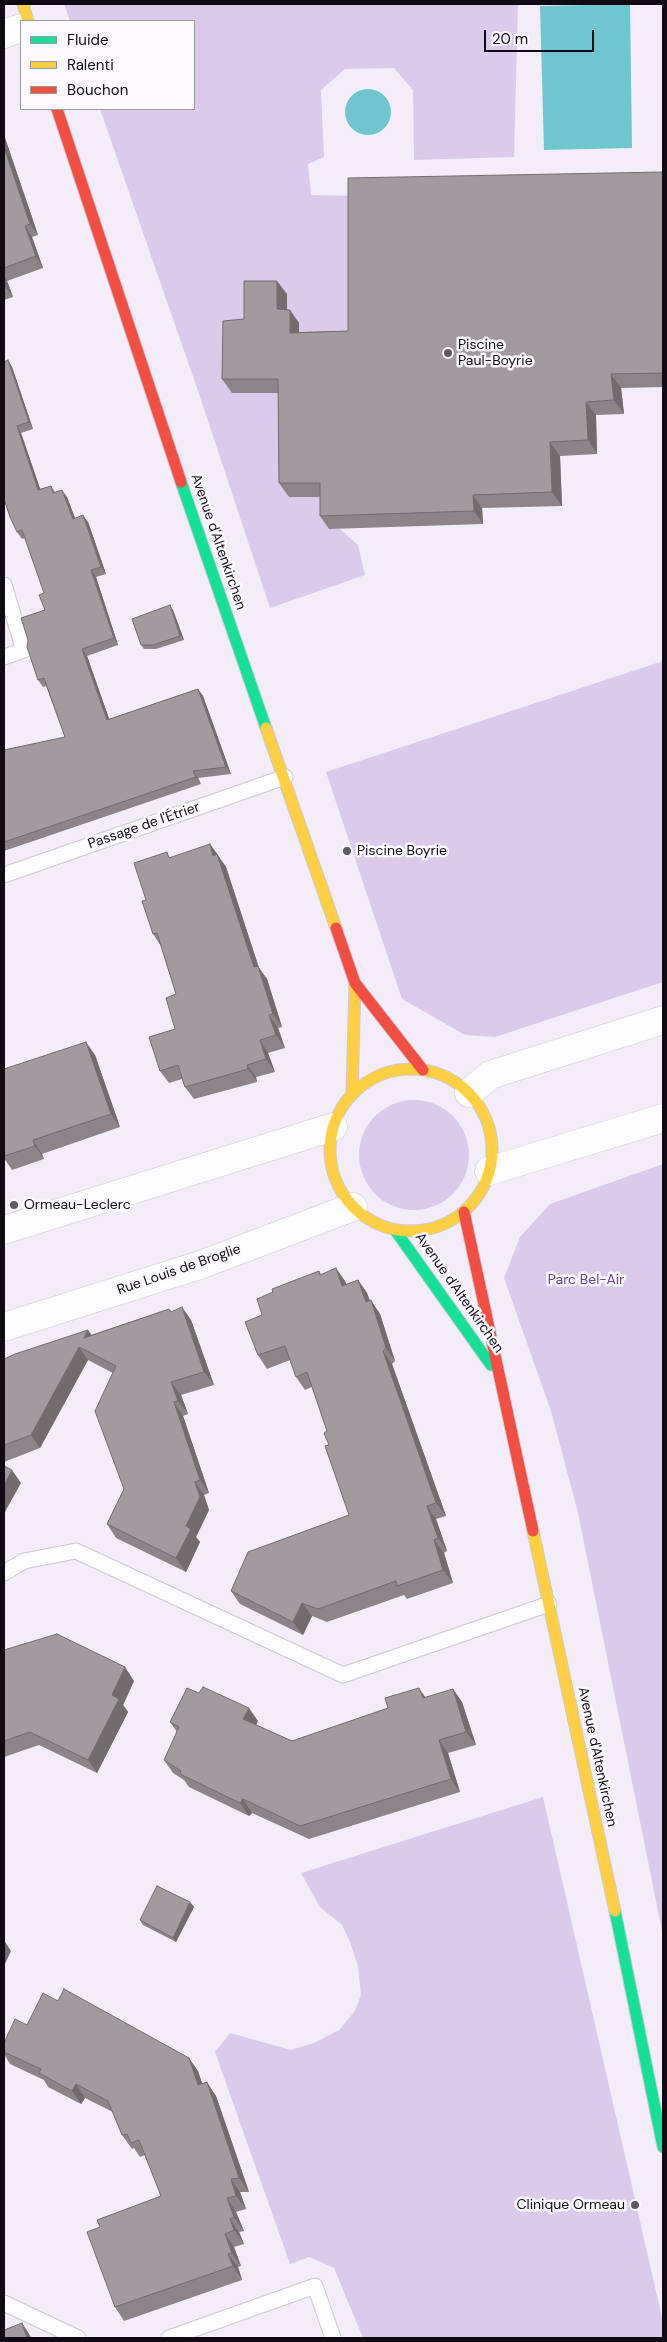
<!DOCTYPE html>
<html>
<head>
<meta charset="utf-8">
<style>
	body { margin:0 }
	#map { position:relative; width:667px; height:2342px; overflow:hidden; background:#f3edf9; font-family:"DM Sans",sans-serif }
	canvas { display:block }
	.frame { position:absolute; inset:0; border:5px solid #0f0a13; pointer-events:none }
	.legend { position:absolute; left:20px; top:20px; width:175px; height:90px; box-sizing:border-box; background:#fcf9ff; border:1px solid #9d99a1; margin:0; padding:6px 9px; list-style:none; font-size:15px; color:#0f0a13 }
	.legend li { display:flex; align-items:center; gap:10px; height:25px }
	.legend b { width:25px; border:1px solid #9d99a1 }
	.scale { position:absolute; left:484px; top:30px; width:110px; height:22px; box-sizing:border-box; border:2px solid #0f0a13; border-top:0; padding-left:6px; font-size:15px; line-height:18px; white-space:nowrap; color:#0f0a13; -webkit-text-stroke:4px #fcf9ff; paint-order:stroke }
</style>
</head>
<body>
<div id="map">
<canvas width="667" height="2342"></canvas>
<div class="frame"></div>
<ul class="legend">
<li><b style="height:6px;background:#16e098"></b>Fluide</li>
<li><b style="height:6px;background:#ffcf43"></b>Ralenti</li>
<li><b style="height:6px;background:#f24e42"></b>Bouchon</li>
</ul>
<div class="scale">20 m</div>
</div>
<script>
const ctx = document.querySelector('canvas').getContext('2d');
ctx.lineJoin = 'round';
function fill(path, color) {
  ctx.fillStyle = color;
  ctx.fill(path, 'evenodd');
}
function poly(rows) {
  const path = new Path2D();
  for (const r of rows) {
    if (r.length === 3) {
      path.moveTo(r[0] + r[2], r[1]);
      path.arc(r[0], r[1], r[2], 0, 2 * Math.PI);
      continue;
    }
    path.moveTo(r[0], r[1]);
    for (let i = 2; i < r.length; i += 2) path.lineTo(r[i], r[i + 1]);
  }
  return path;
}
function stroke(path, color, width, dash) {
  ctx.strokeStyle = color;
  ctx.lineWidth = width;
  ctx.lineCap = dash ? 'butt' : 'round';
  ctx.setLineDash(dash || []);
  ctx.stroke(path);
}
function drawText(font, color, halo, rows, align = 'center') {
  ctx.font = font + ' "DM Sans",sans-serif';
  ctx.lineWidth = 5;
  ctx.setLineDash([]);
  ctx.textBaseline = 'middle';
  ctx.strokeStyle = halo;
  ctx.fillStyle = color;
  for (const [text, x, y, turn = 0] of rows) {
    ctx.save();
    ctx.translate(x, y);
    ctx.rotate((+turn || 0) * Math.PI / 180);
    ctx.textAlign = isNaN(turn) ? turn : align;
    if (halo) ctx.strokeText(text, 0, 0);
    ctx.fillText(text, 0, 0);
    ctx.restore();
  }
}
fill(poly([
	[64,4,518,4,514,157,414,160,413,90,394,68,345,69,321,90,324,157,308,164,311,195,358,196,358,344,299,346,287,323,287,295,253,294,297,359,289,496,329,497,329,529,340,529,358,545,365,575,270,608,197,388,100,109,194,109,194,21,70,21],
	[663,661,663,982,495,1037,465,1035,402,999,326,772],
	[414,1155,55],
	[663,1164,663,1936,578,1513,551,1411,504,1278,520,1237,550,1204],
	[543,1797,663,2322,663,2338,363,2338,334,2268,309,2257,290,2264,215,2052,230,2033,291,2050,314,2043,339,2030,355,2011,361,1995,358,1966,350,1942,342,1925,320,1907,301,1873]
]), '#dbcaec');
fill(poly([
	[630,4,632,148,544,150,540,6],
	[368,112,23]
]), '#6fc6ce');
const lane = poly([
	[4,585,24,650,4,657],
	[4,875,285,777],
	[4,1573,24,1561,76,1551,343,1675,549,1604],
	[4,2303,78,2338],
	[169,2338,315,2286,333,2338]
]);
const street = poly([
	[4,34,21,28],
	[469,1093,490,1075,663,1020],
	[489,1171,663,1118],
	[4,1230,333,1127],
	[4,1327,200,1265,353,1207]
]);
const fast = poly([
	[181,482,266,728],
	[395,1230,491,1365],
	[615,1911,663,2147]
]);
const slow = poly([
	[23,4,28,21],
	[266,728,336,928],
	[411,1150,81],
	[352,1094,355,983],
	[533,1531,615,1911]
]);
const jam = poly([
	[57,109,181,482],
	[336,928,355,983,423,1070],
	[464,1212,533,1531]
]);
stroke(lane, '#cec8d2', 17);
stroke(street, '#cec8d2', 29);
stroke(fast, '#cec8d2', 13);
stroke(slow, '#cec8d2', 13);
stroke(jam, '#cec8d2', 13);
stroke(lane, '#fdfcfe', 15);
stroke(street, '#fdfcfe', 28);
stroke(fast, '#16e098', 11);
stroke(slow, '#ffcf43', 11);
stroke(jam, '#f24e42', 11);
fill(poly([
	[4,135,38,235,32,237,43,268,7,281,13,297,4,300],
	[663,172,663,387,621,388,624,414,596,415,597,454,560,456,562,506,482,508,483,524,329,529,320,516,320,497,289,497,279,483,278,393,232,393,222,379,244,319,287,294,287,310,299,323,299,332,348,331],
	[8,360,12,367,33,429,21,433,40,489,51,486,55,492,67,497,75,518,88,522,106,574,96,577,118,645,87,656,109,719,198,689,203,696,231,774,198,778,201,784,4,851,4,750,65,737,46,686,43,687,38,680,45,610,44,593,25,538,22,539,17,532],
	[173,610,184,640,156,649,144,649,141,645],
	[210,844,226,867,259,968,267,979,282,1027,278,1028,285,1048,268,1053,275,1072,256,1077,257,1082,194,1099,185,1087,182,1079,169,1083,160,1071,175,1029,176,994,161,946,153,934,146,900],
	[95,1055,120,1127,42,1154,44,1159,12,1170,4,1158,4,1069],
	[319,1271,321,1274,345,1281,346,1284,358,1280,367,1293,370,1301,380,1314,395,1361,392,1364,446,1516,436,1519,447,1551,444,1553,453,1583,407,1599,404,1595,327,1622,312,1616,303,1635,240,1604,231,1591,349,1515,329,1445,327,1431,312,1387,305,1390,296,1377,290,1360,267,1369,258,1355,262,1315,273,1292],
	[169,1309,171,1312,191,1320,214,1385,181,1395,188,1414,183,1416,209,1493,204,1495,209,1510,196,1537,200,1542,186,1572,116,1538,107,1524,124,1489,113,1373,88,1360,40,1448,4,1462,4,1359,88,1330,91,1335],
	[4,1650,134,1681,123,1705,128,1712,97,1773,39,1745,4,1757],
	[453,1689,462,1702,476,1745,448,1753,460,1792,309,1839,252,1813,249,1816,189,1787,184,1780,173,1773,164,1760,177,1732,170,1722,258,1721,256,1725,292,1741],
	[190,1902,194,1907,176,1942,143,1925,140,1920],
	[58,2001,198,2071,202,2084,216,2096,249,2192,240,2192,246,2209,236,2212,244,2231,239,2232,244,2244,234,2247,241,2266,238,2267,242,2280,124,2321,115,2307,100,2227,161,2196,145,2155,140,2157,134,2148,132,2149,122,2135,113,2112,85,2098,81,2104,48,2087,44,2080,10,2064,4,2054,4,2043]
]), '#8c8489');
fill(poly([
	[4,135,38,235,30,224,4,147],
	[25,226,32,237,43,268,36,256],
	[4,276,7,281,13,297,5,286,4,283],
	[277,281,287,294,287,323,277,309],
	[290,310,299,323,299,346,290,333],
	[8,360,12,367,33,429,29,422],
	[611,374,621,388,624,414,614,400],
	[586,402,596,415,597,454,588,440],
	[17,426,21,433,43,497,38,490],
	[550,442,560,456,562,506,552,492],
	[62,490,67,497,78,526,73,519],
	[473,495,482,508,483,524,474,511],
	[83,515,88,522,106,574,101,567],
	[91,570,96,577,118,645,114,638],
	[170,605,173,610,184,640,180,636],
	[82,649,87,656,112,727,107,720],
	[198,689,203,696,231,774,226,767],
	[193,771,198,778,201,784,196,777],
	[210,844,226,867,259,968,267,979,282,1027,273,1014,254,967,213,856],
	[269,1015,278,1028,285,1048,276,1035],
	[260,1040,268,1053,275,1072,266,1059],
	[86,1042,95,1055,120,1127,111,1114],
	[247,1065,256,1077,257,1082,248,1069],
	[33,1140,42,1154,44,1159,35,1146],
	[336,1268,345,1281,352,1299,342,1286],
	[358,1280,367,1293,375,1315,366,1302],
	[371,1300,380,1314,395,1361,386,1348],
	[182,1307,191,1320,214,1385,204,1372],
	[88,1330,97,1343,84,1338],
	[79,1347,88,1360,40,1448,31,1435],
	[383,1351,392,1364,446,1516,436,1503],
	[171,1382,181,1395,188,1414,178,1401],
	[174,1402,183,1416,209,1493,200,1480],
	[12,1470,21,1483,5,1512,4,1510,4,1485],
	[195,1482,204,1495,209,1510,196,1537,200,1542,186,1572,176,1558,186,1526],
	[427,1506,436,1519,447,1551,438,1538],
	[434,1540,444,1553,453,1583,443,1570],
	[302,1603,312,1616,303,1635,293,1622],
	[125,1667,134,1681,123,1705,128,1712,97,1773,88,1760,112,1695],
	[419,1688,428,1701,423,1698],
	[453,1689,462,1702,476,1745,466,1732],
	[249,1708,258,1721,252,1732,243,1719],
	[439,1740,448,1753,460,1792,451,1779],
	[243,1799,252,1813,249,1816,240,1803],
	[190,1902,194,1907,176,1942,173,1938],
	[4,1940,11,1951,4,1966],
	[189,2058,198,2071,207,2098,198,2085],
	[207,2082,216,2096,249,2192,239,2178],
	[76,2084,85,2098,81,2104,72,2091],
	[231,2179,240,2192,246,2209,236,2196],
	[227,2198,236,2212,244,2231,234,2217],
	[230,2219,239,2232,244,2244,234,2230],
	[225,2234,234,2247,241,2266,232,2253],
	[228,2254,238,2267,242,2280,233,2266],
	[22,2323,31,2337,32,2338,27,2338]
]), '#726c6f');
const building = poly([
	[4,147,30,224,25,226,36,256,4,268,4,147],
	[663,172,663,373,611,374,614,400,586,402,588,440,550,442,552,492,473,495,474,511,320,516,320,483,279,483,278,379,222,379,223,321,244,319,244,281,277,281,277,309,290,310,290,333,348,331,348,178,663,172],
	[8,360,29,422,17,426,38,490,51,486,53,493,62,490,73,519,83,515,101,567,91,570,114,638,82,649,107,720,198,689,226,767,193,771,196,777,4,842,4,750,65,737,44,678,38,680,27,647,28,640,21,618,45,610,39,595,44,593,22,530,17,532,10,517,4,499,4,362,8,360],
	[170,605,180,636,153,645,141,645,132,619,170,605],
	[210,844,213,856,217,854,254,967,258,966,273,1014,269,1015,276,1035,260,1040,266,1059,247,1065,248,1069,185,1087,178,1065,160,1071,149,1037,175,1029,166,998,176,994,157,933,153,934,142,901,146,900,134,863,167,852,169,858,210,844],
	[86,1042,111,1114,33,1140,35,1146,4,1156,4,1069,86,1042],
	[336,1268,342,1286,358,1280,366,1302,371,1300,386,1348,383,1351,436,1503,427,1506,438,1538,434,1540,443,1570,397,1586,396,1581,318,1609,302,1603,293,1622,231,1591,248,1552,349,1515,325,1446,329,1445,324,1433,327,1431,307,1372,296,1377,285,1346,258,1355,245,1322,262,1315,257,1299,273,1292,272,1289,319,1271,320,1275,336,1268],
	[182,1307,204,1372,171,1382,178,1401,174,1402,200,1480,195,1482,200,1497,186,1526,191,1529,176,1558,107,1524,124,1489,95,1411,116,1366,79,1347,31,1435,4,1445,4,1359,15,1354,88,1330,84,1338,169,1309,171,1312,182,1307],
	[4,1466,12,1470,4,1485,4,1466],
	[57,1634,125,1667,112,1695,119,1699,88,1760,30,1732,4,1741,4,1650,57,1634],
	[203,1687,249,1708,243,1719,292,1741,388,1708,385,1698,419,1688,423,1698,453,1689,466,1732,439,1740,451,1779,300,1826,243,1799,240,1803,180,1774,181,1771,164,1760,179,1727,170,1722,187,1688,199,1693,203,1687],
	[157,1886,190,1902,173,1938,140,1920,157,1886],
	[64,1989,189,2058,198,2085,207,2082,239,2178,231,2179,236,2196,227,2198,234,2217,230,2219,234,2230,225,2234,232,2253,228,2254,233,2266,115,2307,87,2232,100,2227,97,2220,161,2196,139,2140,131,2143,127,2134,122,2135,108,2101,76,2084,72,2091,39,2073,41,2069,4,2052,4,2043,15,2019,27,2025,43,1993,58,2001,64,1989],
	[22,2323,27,2338,4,2338,4,2330,22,2323]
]);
fill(building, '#a39a9f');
stroke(building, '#726c6f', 1);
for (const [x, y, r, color] of [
	[448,353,5,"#5f5964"],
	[347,851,5,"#5f5964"],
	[14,1205,5,"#5f5964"],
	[635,2205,5,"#5f5964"]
]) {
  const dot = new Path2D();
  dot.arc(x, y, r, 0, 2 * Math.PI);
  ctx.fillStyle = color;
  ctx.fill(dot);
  stroke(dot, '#fcf9ff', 2);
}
drawText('14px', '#0f0a13', '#fcf9ff', [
	["Piscine",458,345],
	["Paul-Boyrie",458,361],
	["Piscine Boyrie",357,851],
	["Ormeau-Leclerc",24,1205],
	["Clinique Ormeau",625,2205,"right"]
], 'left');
drawText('14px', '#0f0a13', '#fcf9ff', [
	["Avenue d'Altenkirchen",218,542,71],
	["Passage de l'Étrier",144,826,-19],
	["Rue Louis de Broglie",179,1270,-19],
	["Avenue d'Altenkirchen",459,1293,55],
	["Avenue d'Altenkirchen",597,1757,78]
]);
drawText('14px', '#6d3e92', '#fcf9ff', [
	["Parc Bel-Air",586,1280]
]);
</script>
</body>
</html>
